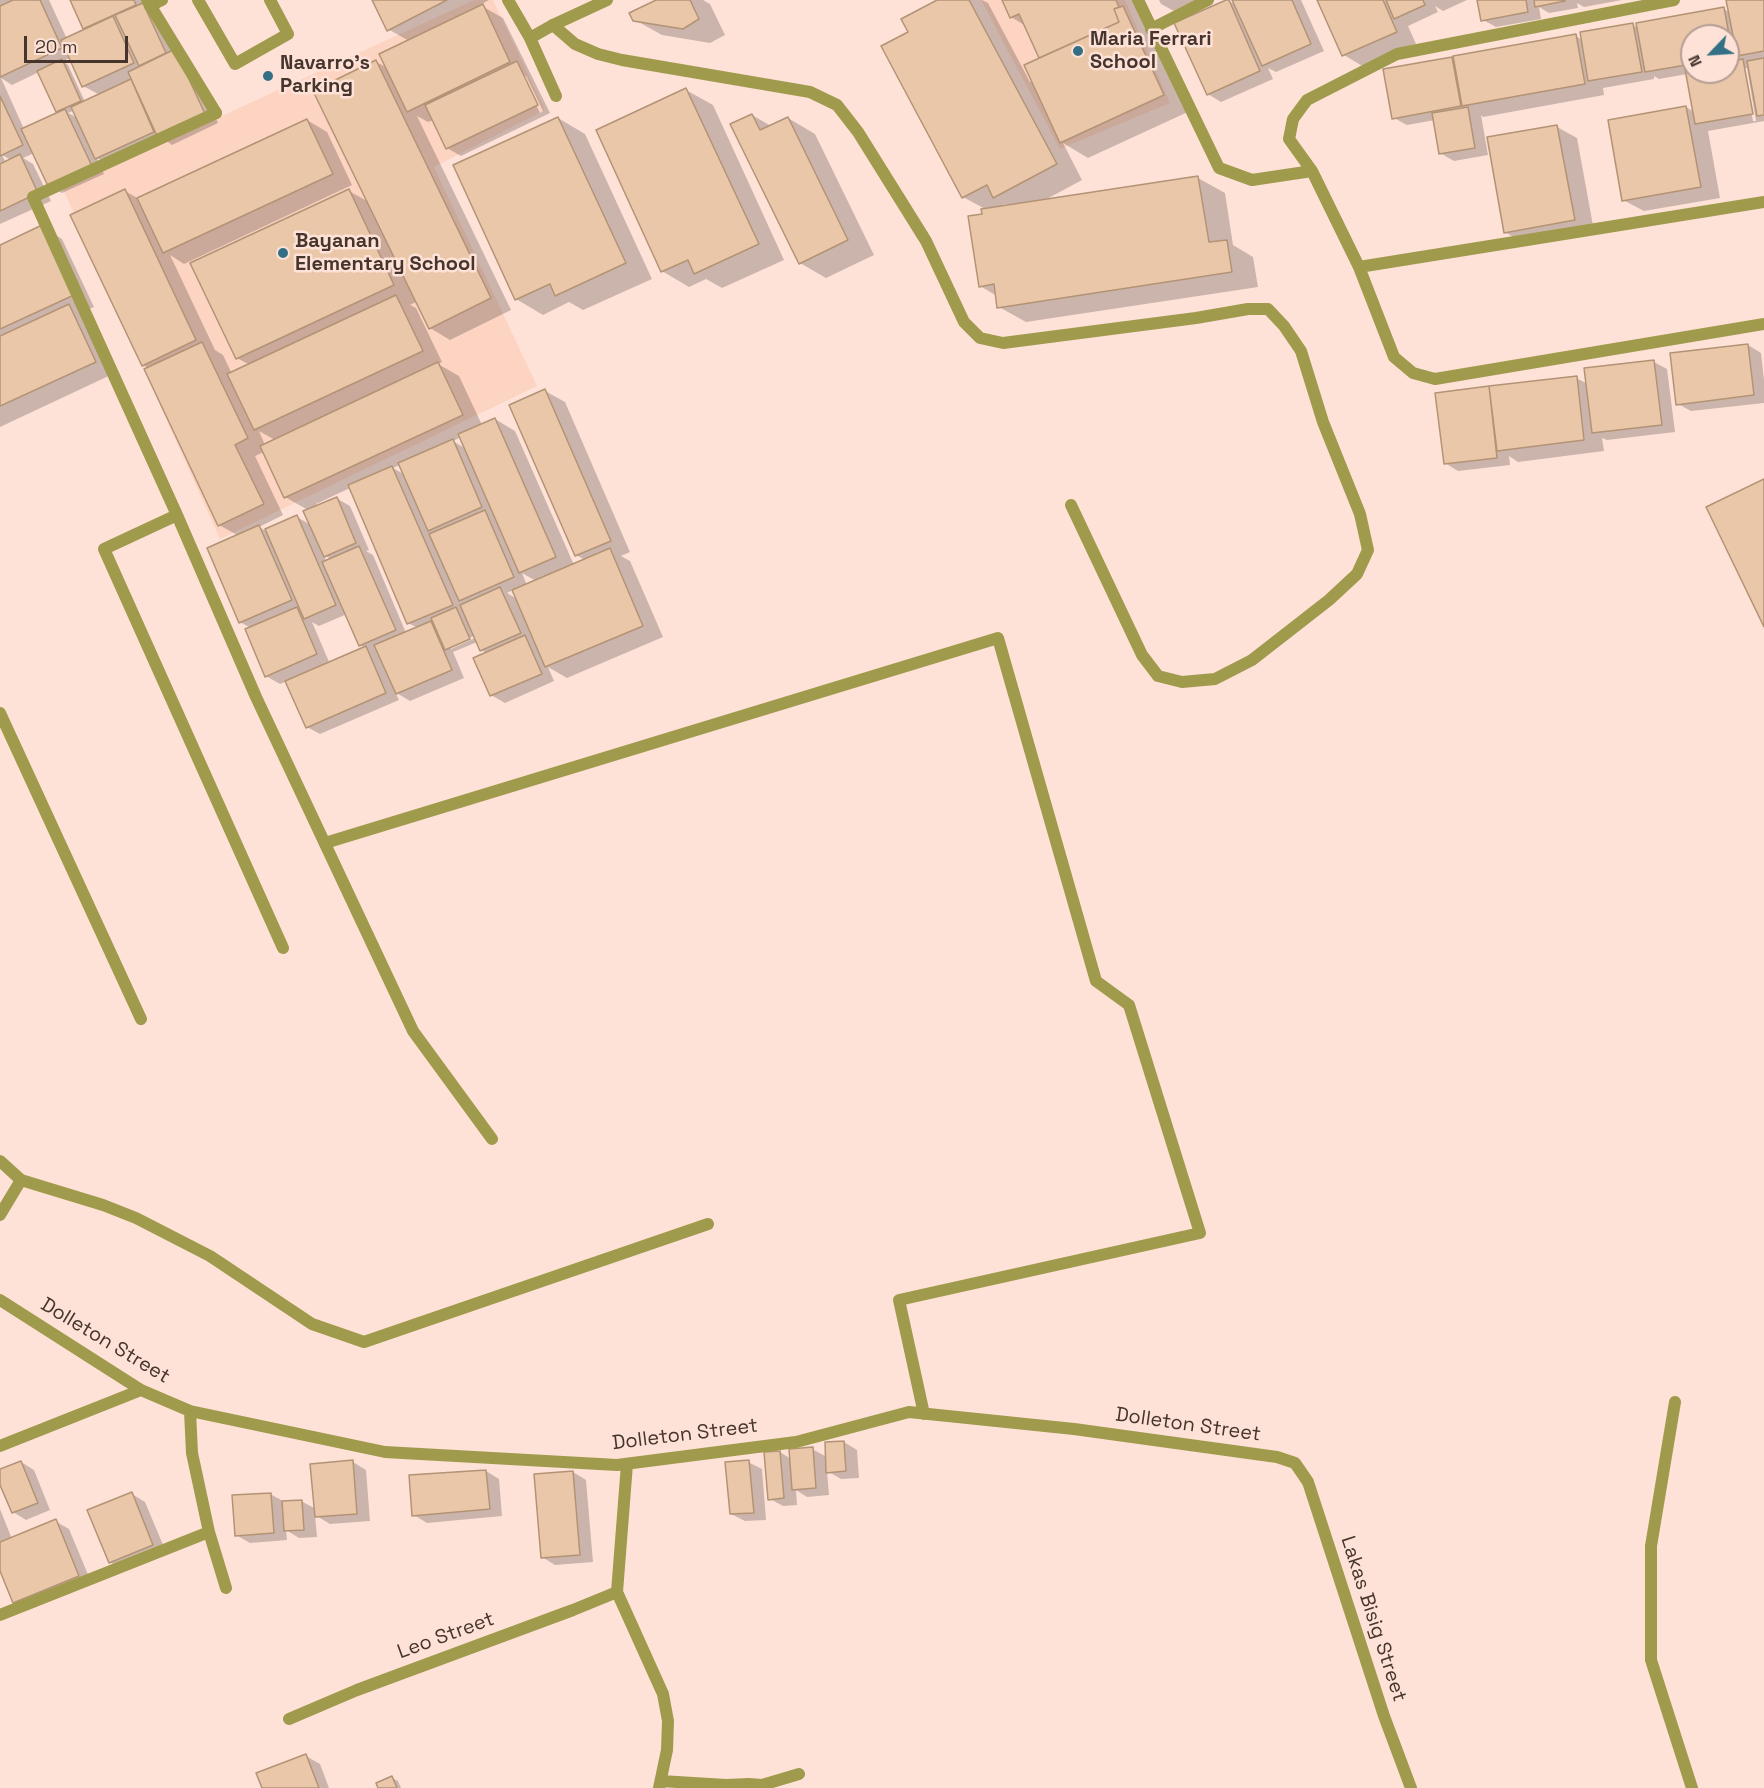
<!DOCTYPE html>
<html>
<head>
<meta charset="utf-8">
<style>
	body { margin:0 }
	#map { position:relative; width:1764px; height:1788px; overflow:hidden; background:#fee2d7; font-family:"Space Grotesk",sans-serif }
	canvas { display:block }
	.north { position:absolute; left:1680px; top:24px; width:60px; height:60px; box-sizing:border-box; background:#fee2d7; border:2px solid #b49d93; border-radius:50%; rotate:245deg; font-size:16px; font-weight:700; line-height:24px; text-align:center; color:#46352d }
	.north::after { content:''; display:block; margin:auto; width:21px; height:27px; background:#337086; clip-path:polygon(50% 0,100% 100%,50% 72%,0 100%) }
	.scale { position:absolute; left:24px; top:36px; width:104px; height:27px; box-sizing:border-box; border:3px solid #46352d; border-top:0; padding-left:8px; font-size:18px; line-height:21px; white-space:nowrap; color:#46352d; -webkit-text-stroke:4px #fee2d7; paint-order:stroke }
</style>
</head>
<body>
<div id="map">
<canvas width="1764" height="1788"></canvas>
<div class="north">N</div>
<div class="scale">20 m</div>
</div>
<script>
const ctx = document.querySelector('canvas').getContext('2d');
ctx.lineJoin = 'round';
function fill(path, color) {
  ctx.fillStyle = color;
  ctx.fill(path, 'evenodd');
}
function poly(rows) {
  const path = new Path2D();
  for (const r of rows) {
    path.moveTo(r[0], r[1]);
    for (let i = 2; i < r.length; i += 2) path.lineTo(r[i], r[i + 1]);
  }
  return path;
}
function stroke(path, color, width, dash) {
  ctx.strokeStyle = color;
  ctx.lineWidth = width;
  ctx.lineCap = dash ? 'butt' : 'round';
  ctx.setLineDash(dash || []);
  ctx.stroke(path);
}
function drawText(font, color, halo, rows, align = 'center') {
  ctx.font = font + ' "Space Grotesk",sans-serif';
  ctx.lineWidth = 5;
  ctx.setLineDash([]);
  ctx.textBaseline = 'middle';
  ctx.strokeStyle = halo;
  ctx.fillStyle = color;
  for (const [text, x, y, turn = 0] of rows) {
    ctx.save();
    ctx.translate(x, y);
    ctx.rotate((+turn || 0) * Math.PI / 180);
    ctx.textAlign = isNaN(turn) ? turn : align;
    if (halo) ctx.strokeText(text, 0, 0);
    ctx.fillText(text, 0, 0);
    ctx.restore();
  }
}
fill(poly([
	[474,0,493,0,545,110,434,167,537,386,220,539,63,189],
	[981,0,1125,0,1170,103,1060,149]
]), '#fdd3c1');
fill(poly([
	[0,0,49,0,67,39,86,31,71,0,143,0,189,59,218,123,172,145,165,140,110,165,97,158,104,174,62,193,49,185,34,153,23,158,33,164,51,201,0,224],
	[70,58,83,86,100,95,85,102,68,65,63,61],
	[39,72,57,111,60,113,24,129,1,78,12,85],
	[75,110,78,118,68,113],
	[2,155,11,160,6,163],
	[373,0,489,0,480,5,503,18,550,113,461,156,447,148,434,120,428,122,417,116,511,310,450,340,430,328,416,302,410,305,416,308,442,362,438,364,459,376,482,425,495,419,515,431,574,565,585,560,576,555,545,391,565,402,630,552,621,556,630,561,663,637,567,678,548,667,554,681,505,703,491,695,487,653,481,650,477,642,453,652,464,678,410,701,395,692,399,700,320,734,307,727,287,681,280,684,266,676,251,628,240,622,239,536,219,525,149,368,143,365,125,191,139,199,307,120,327,132,352,185,184,264,170,255,215,350,223,355,232,374,250,365,237,358,349,191,369,202,376,62,388,68,409,41,388,29],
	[522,76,526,76,543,111,540,113],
	[259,431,275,440,265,445],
	[461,437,466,449,453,441],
	[264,452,285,497,308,510,311,525,297,517,266,531,259,527,283,515,255,456],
	[400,465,405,475,393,468],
	[350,488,408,623,418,628,406,633,373,555,366,551,369,550,350,506,336,498,317,507,316,504],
	[324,555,331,559,326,561],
	[522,573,536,581,527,585],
	[513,590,517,599,507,593],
	[347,614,360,645,366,648,330,664,312,622,319,626],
	[476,635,477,637,451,649,451,646],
	[660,0,703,0,710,4,725,35,710,43,662,35,635,20],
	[940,0,982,0,988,3,1030,82,1033,81,1041,59,1026,26,1011,17,1004,0,1134,0,1190,111,1088,158,1063,143,1082,180,1043,201,1198,178,1225,193,1233,245,1253,257,1258,287,1026,322,999,307,997,296,980,286,984,216,987,210,963,197,910,33],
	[1005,204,1010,207,998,208],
	[1159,0,1200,0,1174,11,1161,4],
	[1234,0,1301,0,1324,51,1276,72,1268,68,1273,79,1221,102,1208,94,1228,1,1236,5],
	[1319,0,1467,0,1443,11,1435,6,1438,12,1408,26,1416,44,1364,67,1344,55],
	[1479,0,1622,0,1584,7,1577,3,1578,8,1549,13,1539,7,1541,19,1496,27,1483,20],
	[1733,0,1764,0,1764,121,1708,131,1720,198,1644,211,1623,200,1686,107,1694,112,1687,74,1659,79,1654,76,1654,79,1603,88,1604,95,1483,117,1481,115,1488,155,1454,161,1440,153,1435,120,1407,125,1394,118,1452,58,1455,60,1576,36,1582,40,1632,25,1638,28,1724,9,1730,13],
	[1692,36,1728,36,1728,72,1692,72],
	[1743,68,1747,68,1756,121,1753,121],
	[686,90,713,105,784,260,722,288,706,279,689,287,662,271],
	[752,115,771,126,788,118,815,134,874,255,826,278,800,263],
	[558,118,585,134,652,279,583,310,569,302,543,315,516,299],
	[1557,127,1577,138,1594,231,1525,244,1505,232],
	[42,227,62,239,94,307,80,313,115,373,0,427,0,246],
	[1748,345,1761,353,1764,380,1764,403,1691,411,1678,404],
	[1654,362,1667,369,1675,432,1607,440,1602,438,1604,451,1518,462,1509,456,1510,465,1458,471,1445,463,1437,394,1576,378,1588,384],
	[844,1442,857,1450,859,1478,841,1479,827,1471,829,1495,807,1497,796,1490,797,1505,783,1506,770,1499,780,1452,791,1459,812,1449,827,1457],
	[21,1462,34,1470,50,1510,26,1520,13,1512,0,1481,0,1471],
	[353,1462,366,1470,370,1521,330,1524,315,1515,317,1537,299,1538,286,1530,287,1540,250,1543,236,1535,270,1494,285,1502,301,1501,316,1509],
	[748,1462,762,1469,766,1520,745,1521,731,1514],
	[486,1471,499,1479,502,1516,427,1523,414,1515],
	[573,1472,586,1480,593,1562,555,1565,542,1557],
	[132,1494,145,1502,166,1552,123,1570,110,1562],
	[0,1509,12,1539,55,1521,69,1529,92,1584,28,1610,15,1602,0,1567],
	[306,1756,320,1764,329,1788,263,1788],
	[392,1778,398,1781,401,1788,380,1788]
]), '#0003');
const building = poly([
	[13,0,40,0,62,48,0,77,0,6,13,0],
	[70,0,134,0,136,5,83,29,70,0],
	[372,0,447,0,387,31,372,0],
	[656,0,690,0,699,19,683,29,633,21,629,13,656,0],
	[937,0,969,0,1057,164,993,198,987,185,962,198,881,46,908,32,901,19,937,0],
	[1002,0,1116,0,1119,7,1114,9,1119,22,1039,58,1019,14,1010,18,1002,0],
	[1226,0,1229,0,1260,71,1207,95,1174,23,1226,0],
	[1232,0,1292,0,1311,44,1262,66,1232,0],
	[1317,0,1383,0,1397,32,1342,56,1317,0],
	[1386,0,1423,0,1425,5,1394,19,1386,0],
	[1477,0,1526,0,1528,12,1481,21,1477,0],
	[1534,0,1565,0,1565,1,1535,7,1534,0],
	[1726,0,1764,0,1764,51,1737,56,1726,0],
	[143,3,166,53,139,66,115,15,143,3],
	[483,4,510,62,407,112,379,54,483,4],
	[1123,6,1164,95,1060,143,1024,65,1119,22,1114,9,1123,6],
	[1724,7,1733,57,1728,58,1728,36,1692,36,1692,64,1645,72,1636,23,1724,7],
	[113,16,134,63,82,87,61,40,113,16],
	[1633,23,1642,72,1588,81,1580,32,1633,23],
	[1576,34,1585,84,1462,106,1453,56,1576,34],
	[175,49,206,116,158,138,128,72,175,49],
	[1452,57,1461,106,1392,119,1383,69,1452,57],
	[1764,58,1764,115,1757,116,1747,61,1764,58],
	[62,59,81,101,56,112,37,71,62,59],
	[1743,59,1753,114,1695,124,1685,69,1692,68,1692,72,1728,72,1728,62,1743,59],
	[376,60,491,298,429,329,313,91,376,60],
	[517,61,538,105,446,149,425,105,517,61],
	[131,79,154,132,95,159,71,107,131,79],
	[686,88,759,244,694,274,688,260,661,272,596,130,686,88],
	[0,96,23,145,0,156,0,96],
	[1686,106,1701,187,1622,201,1608,120,1686,106],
	[1468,107,1475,148,1439,154,1432,113,1468,107],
	[65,109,92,166,48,186,21,129,65,109],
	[752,114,760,130,788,117,848,240,799,264,730,124,752,114],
	[558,117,626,263,555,296,550,284,515,300,453,165,558,117],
	[307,119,333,174,163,253,137,198,307,119],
	[1557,125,1575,220,1504,233,1487,137,1557,125],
	[20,154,38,193,0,211,0,164,20,154],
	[1198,176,1209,242,1227,240,1232,272,997,308,994,284,979,287,968,216,982,214,981,209,1198,176],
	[125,189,196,340,142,366,70,215,125,189],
	[349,189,394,285,236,359,190,263,349,189],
	[42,225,74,295,0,329,0,245,42,225],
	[396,295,423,351,254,430,227,374,396,295],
	[69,304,96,362,0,406,0,336,69,304],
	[202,342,248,438,235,445,264,504,218,526,144,369,202,342],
	[1748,344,1754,395,1676,405,1670,353,1748,344],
	[1654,360,1662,425,1592,433,1584,368,1654,360],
	[438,362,463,415,284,498,260,446,438,362],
	[1577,376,1584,440,1497,451,1489,386,1577,376],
	[1489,386,1497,458,1444,464,1435,393,1489,386],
	[545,389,611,541,575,556,509,405,545,389],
	[495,418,556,557,519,573,458,434,495,418],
	[453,439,482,507,428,531,398,463,453,439],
	[392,466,453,605,407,624,348,485,392,466],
	[1764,479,1764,627,1706,507,1764,479],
	[337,497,356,543,324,557,303,511,337,497],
	[485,510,514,577,459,601,429,534,485,510],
	[297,515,336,605,304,619,265,529,297,515],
	[259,525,292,600,239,623,207,548,259,525],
	[359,546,396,630,359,646,322,562,359,546],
	[610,548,643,626,545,667,512,590,610,548],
	[500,587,521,633,480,651,460,605,500,587],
	[297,607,317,654,265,677,245,629,297,607],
	[456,607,470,639,445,650,431,618,456,607],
	[431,621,452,670,396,694,374,645,431,621],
	[525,635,542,674,490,696,473,658,525,635],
	[366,646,386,693,306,728,285,681,366,646],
	[844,1441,846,1471,826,1473,825,1442,844,1441],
	[813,1447,816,1488,792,1490,789,1449,813,1447],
	[780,1451,784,1498,768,1500,764,1452,780,1451],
	[353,1460,357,1514,315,1517,310,1464,353,1460],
	[749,1460,754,1513,730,1514,725,1462,749,1460],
	[21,1461,38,1503,12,1513,0,1485,0,1469,21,1461],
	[486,1470,490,1509,412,1516,409,1475,486,1470],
	[573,1471,580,1555,541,1558,534,1474,573,1471],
	[132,1492,153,1545,109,1563,87,1510,132,1492],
	[271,1493,274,1533,235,1536,232,1495,271,1493],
	[302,1500,304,1530,284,1531,282,1501,302,1500],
	[56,1519,79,1576,13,1603,0,1571,0,1542,56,1519],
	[306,1754,319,1788,262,1788,256,1773,306,1754],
	[392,1776,397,1788,378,1788,376,1783,392,1776]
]);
fill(building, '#e9c7a8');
stroke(building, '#b39375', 1.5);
stroke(poly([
	[198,0,235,64,288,34,270,0],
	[150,6,162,0],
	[553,25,575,44,598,54,622,60,810,92,837,105,858,132,926,241,964,322,980,338,1003,343,1196,318,1248,309,1268,309,1284,326,1301,351,1323,422,1360,514,1368,550,1357,574,1329,600,1252,660,1215,679,1182,682,1158,676,1142,655,1071,505],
	[216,113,33,197,177,515,256,697,413,1031,492,1139],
	[177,515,104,549,283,948],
	[0,713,141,1019],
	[0,1161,21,1180,103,1205,136,1218,210,1256,312,1324,364,1342,708,1224],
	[0,1215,21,1180]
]), '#a09a4c', 12);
stroke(poly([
	[147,0,216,113],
	[508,0,530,38,556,96],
	[1138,0,1219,168,1252,180,1312,171],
	[1674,0,1397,54,1307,100,1293,119,1289,139,1312,171,1359,267,1394,357,1413,373,1435,379,1764,324],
	[1151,29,1208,0],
	[530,38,553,25,607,0],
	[1359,267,1764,202],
	[325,843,998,638,1096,981,1129,1005,1200,1233,899,1300,924,1414],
	[0,1300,141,1390,190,1411,385,1452,617,1465,796,1442,909,1412,1074,1429,1277,1457,1295,1463,1308,1482,1384,1716,1411,1788],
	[1675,1402,1651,1546,1651,1660,1692,1788],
	[0,1446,141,1390],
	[627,1464,617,1592,663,1694,668,1721,667,1750,659,1788],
	[209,1532,226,1588],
	[0,1615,209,1532,192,1453,190,1411],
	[289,1719,357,1690,573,1610,617,1592],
	[661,1781,726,1785,749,1784,762,1785,799,1774]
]), '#a09a4c', 12);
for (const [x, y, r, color] of [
	[1078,51,6,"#337086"],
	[268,76,6,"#337086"],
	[283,253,6,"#337086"]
]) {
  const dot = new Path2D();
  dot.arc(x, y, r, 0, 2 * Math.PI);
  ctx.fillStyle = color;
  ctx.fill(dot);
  stroke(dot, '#fee2d7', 2);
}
drawText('bold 20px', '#46352d', '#fee2d7', [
	["Maria Ferrari",1090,40],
	["School",1090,63],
	["Navarro's",280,64],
	["Parking",280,87],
	["Bayanan",295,242],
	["Elementary School",295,265]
], 'left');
drawText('20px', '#46352d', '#fee2d7', [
	["Dolleton Street",105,1341,31],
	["Dolleton Street",1188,1425,8],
	["Dolleton Street",685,1435,-7],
	["Lakas Bisig Street",1373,1619,72],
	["Leo Street",446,1636,-20]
]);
</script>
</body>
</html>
